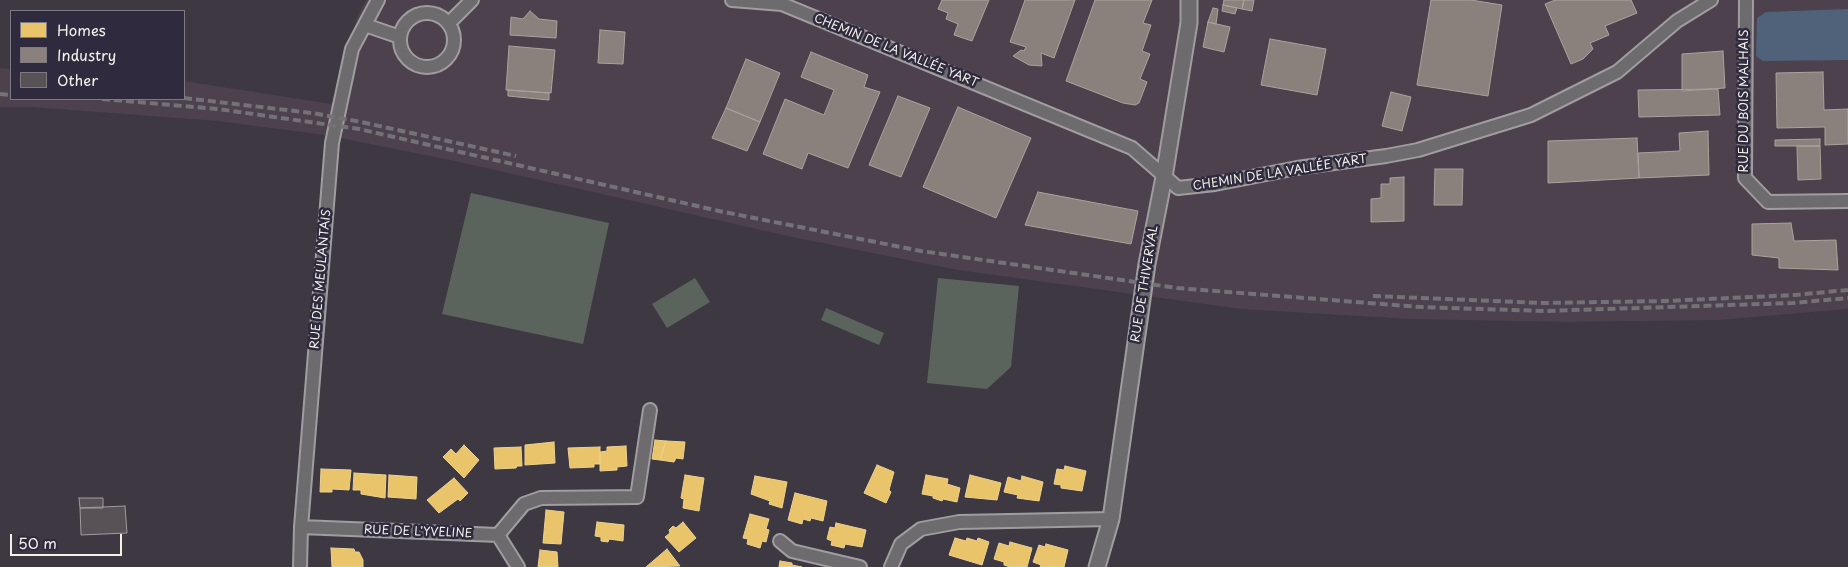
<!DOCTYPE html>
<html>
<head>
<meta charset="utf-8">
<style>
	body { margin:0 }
	#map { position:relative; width:1848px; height:567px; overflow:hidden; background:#3d3842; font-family:"Playpen Sans",sans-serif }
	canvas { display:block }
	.legend { position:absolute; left:10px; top:10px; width:175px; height:90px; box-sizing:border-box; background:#2f2a3d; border:1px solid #7e7a81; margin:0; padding:6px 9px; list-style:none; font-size:15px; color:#f4f1e8 }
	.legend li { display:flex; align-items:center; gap:10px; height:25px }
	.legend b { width:25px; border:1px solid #7e7a81 }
	.scale { position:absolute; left:10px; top:534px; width:112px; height:22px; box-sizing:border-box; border:2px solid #f4f1e8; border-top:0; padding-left:6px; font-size:15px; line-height:18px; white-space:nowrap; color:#f4f1e8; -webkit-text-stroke:4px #2f2a3d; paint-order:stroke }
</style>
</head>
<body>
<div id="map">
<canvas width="1848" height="567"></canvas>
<ul class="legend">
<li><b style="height:14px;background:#e9c46a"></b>Homes</li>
<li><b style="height:14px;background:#8a817c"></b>Industry</li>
<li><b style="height:14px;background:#585257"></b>Other</li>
</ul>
<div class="scale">50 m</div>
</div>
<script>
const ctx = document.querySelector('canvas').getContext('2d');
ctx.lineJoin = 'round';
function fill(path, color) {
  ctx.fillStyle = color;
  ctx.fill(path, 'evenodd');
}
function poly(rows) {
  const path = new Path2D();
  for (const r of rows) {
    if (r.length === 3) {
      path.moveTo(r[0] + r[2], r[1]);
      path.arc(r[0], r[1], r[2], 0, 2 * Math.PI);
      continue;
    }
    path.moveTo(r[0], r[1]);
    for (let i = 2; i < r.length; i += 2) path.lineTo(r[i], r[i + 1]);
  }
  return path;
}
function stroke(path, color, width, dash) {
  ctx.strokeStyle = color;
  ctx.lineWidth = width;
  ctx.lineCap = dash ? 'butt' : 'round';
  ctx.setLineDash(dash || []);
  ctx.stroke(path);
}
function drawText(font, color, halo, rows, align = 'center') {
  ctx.font = font + ' "Playpen Sans",sans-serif';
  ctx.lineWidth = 5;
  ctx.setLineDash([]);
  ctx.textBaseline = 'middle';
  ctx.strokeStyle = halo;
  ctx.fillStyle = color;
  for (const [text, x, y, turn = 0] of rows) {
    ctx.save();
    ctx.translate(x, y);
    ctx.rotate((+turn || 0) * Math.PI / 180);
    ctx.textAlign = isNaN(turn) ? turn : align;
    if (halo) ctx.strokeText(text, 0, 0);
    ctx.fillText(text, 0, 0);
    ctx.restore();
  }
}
fill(poly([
	[366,0,1848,0,1848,309,1719,320,1566,322,1408,319,1241,309,958,270,797,238,455,161,325,135,217,121,32,107,0,107,0,68,11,69,11,99,184,99,184,81,332,104,358,15]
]), '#4c414d');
fill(poly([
	[471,193,609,223,583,344,442,314],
	[695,278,710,302,667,328,652,304],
	[938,278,1019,286,1011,367,987,389,927,383],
	[826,308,884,333,879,345,821,320]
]), '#5b645c');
fill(poly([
	[1848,9,1848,60,1763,61,1756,56,1757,18,1766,12]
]), '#506279');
const homes = poly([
	[655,440,666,441,660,460,652,459,655,440],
	[666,441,685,442,683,459,676,458,674,462,660,460,666,441],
	[554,442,555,463,525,465,525,445,554,442],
	[464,445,479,460,464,478,443,457,451,449,456,454,464,445],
	[626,446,627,466,617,467,617,470,600,471,600,452,607,451,607,447,626,446],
	[521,447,522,466,517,466,516,468,495,469,494,448,521,447],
	[600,447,600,464,594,464,594,467,570,468,568,448,600,447],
	[877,465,894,472,889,490,891,492,886,503,864,493,877,465],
	[1065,466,1086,471,1082,491,1061,488,1061,485,1054,484,1057,469,1064,470,1065,466],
	[321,469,351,470,349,490,332,489,332,492,320,492,321,469],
	[354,473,386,475,385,498,361,494,361,490,353,490,354,473],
	[389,475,417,477,416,499,388,497,389,475],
	[685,475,704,478,699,511,683,508,684,499,681,498,685,475],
	[926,475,948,479,947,484,960,488,957,502,943,499,942,501,933,498,933,496,922,494,926,475],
	[970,475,1001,483,997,500,965,497,970,475],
	[755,476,787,482,782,508,769,504,770,501,751,494,755,476],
	[1022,476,1043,482,1039,501,1017,498,1018,495,1004,492,1008,477,1021,481,1022,476],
	[454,478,468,493,460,501,458,499,439,513,427,500,454,478],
	[795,493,827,501,823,521,811,518,810,521,803,519,802,524,788,520,795,493],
	[546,510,564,512,561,544,543,543,546,510],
	[750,514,769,519,766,529,769,530,766,542,762,541,760,548,747,544,748,539,743,538,750,514],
	[597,522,624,525,623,541,609,539,608,542,601,541,601,537,595,536,597,522],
	[683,522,696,538,679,552,665,537,670,533,669,530,673,526,676,528,683,522],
	[836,523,866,530,862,547,845,544,844,548,831,545,832,541,827,539,830,527,835,528,836,523],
	[955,538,966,541,967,538,977,541,978,538,989,542,982,565,949,555,955,538],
	[1010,542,1032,548,1027,567,1010,567,1004,565,1004,562,994,559,999,543,1009,546,1010,542],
	[1046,544,1068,550,1064,567,1040,567,1041,565,1033,562,1039,545,1045,547,1046,544],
	[331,548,354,549,355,552,359,552,363,560,363,567,332,567,331,548],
	[667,549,680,566,646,567,667,549],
	[540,550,557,552,558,567,538,567,540,550],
	[780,561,792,563,792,565,802,567,779,567,780,561]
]);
fill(homes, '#e9c46a');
stroke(homes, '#ecd290', 1);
const industry = poly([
	[942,0,989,0,972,41,954,35,958,24,946,19,948,13,938,9,942,0],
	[1025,0,1075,0,1054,58,1041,53,1042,66,1029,65,1013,56,1021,50,1024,51,1026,47,1010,42,1025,0],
	[1095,0,1152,0,1143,23,1151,25,1142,51,1150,54,1140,79,1147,82,1139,103,1135,105,1123,103,1066,81,1095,0],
	[1224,0,1244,0,1242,9,1223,5,1224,0],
	[1244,0,1254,0,1252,11,1242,9,1244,0],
	[1431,0,1471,0,1502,5,1488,96,1417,85,1431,0],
	[1555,0,1631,0,1637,13,1605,26,1609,35,1590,43,1593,49,1583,59,1571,64,1545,4,1555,0],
	[1223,5,1237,8,1235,14,1222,11,1223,5],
	[1213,8,1218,9,1216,24,1208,22,1213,8],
	[530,11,539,19,557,21,556,38,510,35,511,17,523,19,530,11],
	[1208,22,1230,27,1224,52,1203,47,1208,22],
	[600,30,625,32,623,64,598,63,600,30],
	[1270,39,1326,49,1317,95,1261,85,1270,39],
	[509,46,555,50,551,93,506,90,509,46],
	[1723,51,1725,88,1682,91,1682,54,1723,51],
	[811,52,868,75,864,87,880,92,848,168,808,153,802,169,763,154,785,99,824,115,834,90,801,77,811,52],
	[746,59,780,73,760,122,726,108,746,59],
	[1823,72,1824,110,1848,109,1848,144,1825,145,1825,127,1777,128,1776,73,1823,72],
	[1718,89,1720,115,1639,117,1638,90,1718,89],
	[508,90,549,93,549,100,508,96,508,90],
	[1391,92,1411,97,1402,131,1382,126,1391,92],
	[898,96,930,108,901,177,869,165,898,96],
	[958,107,1031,138,996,218,923,187,958,107],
	[726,108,760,122,747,151,712,138,726,108],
	[1708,131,1709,175,1639,178,1638,153,1680,151,1679,133,1708,131],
	[1637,138,1639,178,1548,183,1548,141,1637,138],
	[1820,139,1820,146,1775,146,1775,140,1820,139],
	[1797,146,1820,146,1821,179,1798,180,1797,146],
	[1435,169,1463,169,1462,205,1434,205,1435,169],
	[1404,177,1404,221,1371,222,1371,199,1381,198,1381,184,1390,184,1390,178,1404,177],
	[1038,192,1138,211,1131,244,1025,225,1038,192],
	[1791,223,1794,241,1836,240,1838,270,1779,268,1779,258,1752,255,1752,224,1791,223]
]);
fill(industry, '#8a817c');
stroke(industry, '#aaa39c', 1);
const building = poly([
	[79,498,103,498,103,508,80,508,79,498],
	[125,506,127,533,81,535,80,508,125,506]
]);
fill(building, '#585257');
stroke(building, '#9f9da0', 1);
const minor = poly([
	[732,0,782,4,1132,148,1178,188,1215,184,1297,168,1386,156,1418,150,1531,115,1617,72,1677,21,1711,0],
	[1746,0,1745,178,1768,202,1848,201],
	[427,40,27],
	[449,23,472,0],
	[365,25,400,37],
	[301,527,498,535,518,567],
	[498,535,524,504,541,498,637,497,650,410],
	[780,541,792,551,860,567],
	[300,567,301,527,332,143,352,49,378,0],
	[891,567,901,544,921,529,959,522,1111,519]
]);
const tertiary = poly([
	[1097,567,1111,519,1147,264,1164,177,1189,23,1189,0]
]);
stroke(minor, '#9f9da0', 16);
stroke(tertiary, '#9f9da0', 19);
stroke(minor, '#6e6b6e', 12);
stroke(tertiary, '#6e6b6e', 15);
stroke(poly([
	[0,94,11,95],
	[184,98,312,113,361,122,516,156],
	[102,99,218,109,359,129,719,211,921,251,1177,288,1420,307,1544,311,1793,303,1848,298],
	[1373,296,1542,303,1665,301,1795,295,1848,290]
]), '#747276', 4, [8, 4]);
drawText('12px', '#f4f1e8', '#2f2a3d', [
	["CHEMIN DE LA VALLÉE YART",896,51,22],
	["RUE DU BOIS MALHAIS",1745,101,-90],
	["CHEMIN DE LA VALLÉE YART",1280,173,-9],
	["RUE DES MEULANTAIS",321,279,-85],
	["RUE DE THIVERVAL",1145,284,-81],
	["RUE DE L'YVELINE",418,532,2]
]);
</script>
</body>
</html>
